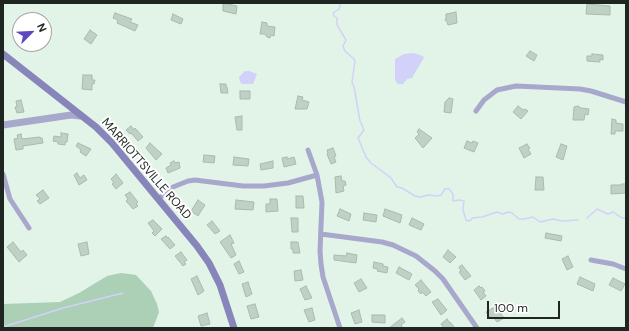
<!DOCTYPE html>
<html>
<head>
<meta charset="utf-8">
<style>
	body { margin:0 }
	#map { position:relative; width:629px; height:331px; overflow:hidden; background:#e2f4e7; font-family:"DM Sans",sans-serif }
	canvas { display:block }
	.frame { position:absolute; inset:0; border:4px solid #1f2521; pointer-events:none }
	.north { position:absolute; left:12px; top:12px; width:40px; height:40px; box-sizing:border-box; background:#fff; border:1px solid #a5a8a6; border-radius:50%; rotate:66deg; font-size:11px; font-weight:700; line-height:16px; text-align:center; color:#1f2521 }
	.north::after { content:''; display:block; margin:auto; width:14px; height:18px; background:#5d48c1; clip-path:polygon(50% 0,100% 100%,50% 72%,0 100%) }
	.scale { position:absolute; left:487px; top:301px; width:73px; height:18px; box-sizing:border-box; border:2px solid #1f2521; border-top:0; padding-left:5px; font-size:12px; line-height:14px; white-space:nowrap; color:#1f2521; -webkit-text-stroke:3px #fff; paint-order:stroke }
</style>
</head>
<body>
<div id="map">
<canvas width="629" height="331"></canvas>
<div class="frame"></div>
<div class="north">N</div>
<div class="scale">100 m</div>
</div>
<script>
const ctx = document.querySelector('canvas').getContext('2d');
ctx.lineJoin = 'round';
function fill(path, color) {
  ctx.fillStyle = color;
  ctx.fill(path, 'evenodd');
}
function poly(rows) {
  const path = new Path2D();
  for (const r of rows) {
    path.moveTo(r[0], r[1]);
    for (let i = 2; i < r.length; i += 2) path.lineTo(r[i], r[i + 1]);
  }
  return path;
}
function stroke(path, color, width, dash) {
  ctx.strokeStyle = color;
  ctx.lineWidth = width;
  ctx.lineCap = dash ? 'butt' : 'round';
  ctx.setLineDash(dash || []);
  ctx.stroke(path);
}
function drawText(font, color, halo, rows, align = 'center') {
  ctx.font = font + ' "DM Sans",sans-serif';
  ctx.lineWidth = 4;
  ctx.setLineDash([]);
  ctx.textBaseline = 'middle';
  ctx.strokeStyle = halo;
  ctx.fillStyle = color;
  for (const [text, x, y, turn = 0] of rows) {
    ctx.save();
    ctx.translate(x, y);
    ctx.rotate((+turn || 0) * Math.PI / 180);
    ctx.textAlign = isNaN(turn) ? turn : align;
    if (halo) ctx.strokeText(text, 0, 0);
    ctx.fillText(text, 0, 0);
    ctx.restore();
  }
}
fill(poly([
	[121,273,136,275,151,291,157,304,159,312,153,328,3,328,3,304,60,302,79,293,107,276]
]), '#abd0b6');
fill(poly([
	[414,53,423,56,424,58,422,61,412,78,407,79,403,84,398,84,395,80,395,59,404,54],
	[245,71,249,71,257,74,253,84,242,84,240,82,239,77]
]), '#d2d1fa');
stroke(poly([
	[340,3,340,6,339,9,333,13,334,16,337,18,337,25,346,40,343,46,344,49,346,52,353,58,355,61,352,82,354,87,360,121,364,130,358,138,366,157,371,163,391,178,397,187,402,188,415,196,421,197,428,195,438,196,441,195,445,189,449,189,453,194,453,201,459,200,464,201,463,210,466,220,468,221,471,220,472,218,482,217,497,212,503,214,508,212,512,213,519,219,524,219,533,217,540,222,553,219,562,221,578,220],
	[587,218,597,209,608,214,613,212,622,218,626,218],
	[3,327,63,308,123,293]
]), '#d2d1fa', 1.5);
const building = poly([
	[223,3,237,6,236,14,223,11,223,3],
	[587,4,610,6,610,15,586,14,587,4],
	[456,12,457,23,448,25,447,22,445,20,446,18,446,14,456,12],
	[115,13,132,19,130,22,138,25,135,31,117,23,118,20,113,18,115,13],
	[173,14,183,19,181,24,171,20,173,14],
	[262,22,267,23,267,26,275,27,274,36,271,35,270,38,267,37,265,34,260,34,262,22],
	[90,30,97,35,91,44,84,39,90,30],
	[530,51,537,55,534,61,526,56,530,51],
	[592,54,603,55,603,60,600,59,600,62,587,61,587,56,592,56,592,54],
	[83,75,92,75,92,80,95,80,94,84,92,84,92,90,82,89,83,75],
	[220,84,226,84,226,87,227,87,228,93,221,93,220,84],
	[240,91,250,91,250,99,240,99,240,91],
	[298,96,303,97,302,100,309,102,307,109,295,109,298,96],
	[449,98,453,99,451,113,444,112,445,102,449,98],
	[21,100,24,112,17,113,15,107,17,107,16,101,21,100],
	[518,106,523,110,525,109,528,111,521,119,513,112,518,106],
	[578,106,581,108,589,109,588,115,585,114,584,120,573,120,574,107,578,106],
	[242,116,242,130,237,130,235,117,242,116],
	[612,119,616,120,616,123,623,124,623,131,615,131,615,134,611,134,612,119],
	[131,126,134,130,135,128,143,137,138,141,131,133,130,134,126,130,131,126],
	[419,129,432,138,423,148,415,138,419,134,417,132,419,129],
	[61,133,68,134,67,142,65,142,65,145,58,144,58,142,53,141,54,136,61,137,61,133],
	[21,134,22,139,40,137,40,138,42,138,43,143,23,146,23,149,16,150,14,139,18,138,17,135,21,134],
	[467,141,472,143,473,141,478,143,474,152,464,148,467,141],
	[78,143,91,149,86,156,80,152,81,150,76,146,78,143],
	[150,143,162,154,156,160,146,148,150,143],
	[527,144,530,148,528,149,531,154,524,158,519,148,527,144],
	[561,144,567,146,563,160,556,157,561,144],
	[333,148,336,156,334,157,336,162,331,164,327,154,328,153,327,150,333,148],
	[204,155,215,156,214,163,203,162,204,155],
	[234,157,249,159,248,166,233,165,234,157],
	[287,157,287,159,294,157,296,164,284,167,282,158,287,157],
	[174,161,175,163,179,162,180,168,168,173,166,168,171,165,170,163,174,161],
	[273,161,273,168,261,170,260,164,273,161],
	[77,173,80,178,84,175,87,180,79,185,74,175,77,173],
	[116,174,123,183,116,189,112,184,114,183,111,179,116,174],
	[341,176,342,181,345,181,346,185,343,186,344,191,336,193,335,177,341,176],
	[536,177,543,177,544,190,535,190,536,177],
	[622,184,626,184,626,193,611,194,611,185,622,185,622,184],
	[43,190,49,198,40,204,37,201,40,199,36,195,43,190],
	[130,192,138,202,136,204,138,206,133,209,126,201,128,199,125,195,130,192],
	[296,196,303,196,304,208,296,208,296,196],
	[270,199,277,199,278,211,266,212,266,204,270,204,270,199],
	[198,200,205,205,198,216,191,211,198,200],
	[236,200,254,202,253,210,235,209,236,200],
	[340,209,351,214,349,221,337,216,340,209],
	[385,209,402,215,400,223,383,216,385,209],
	[364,213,377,215,376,222,363,220,364,213],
	[291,218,298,218,298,232,292,232,291,218],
	[412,218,424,224,421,230,409,225,412,218],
	[153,220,162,229,155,236,152,233,154,231,148,223,153,220],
	[212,221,220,231,215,234,207,225,212,221],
	[546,233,562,236,561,241,545,238,546,233],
	[230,235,234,243,231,244,236,255,231,258,220,242,230,235],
	[166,236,167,238,168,237,175,245,170,249,161,239,166,236],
	[13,242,21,252,23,250,27,255,19,262,7,247,13,242],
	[87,242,89,254,81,256,78,244,87,242],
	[291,242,298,242,300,253,293,253,293,249,291,249,291,242],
	[448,250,456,257,450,263,443,257,448,250],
	[181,252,187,260,184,262,186,264,183,266,175,256,181,252],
	[347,253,357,255,356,263,334,260,334,255,346,256,347,253],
	[568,256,573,267,567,270,562,259,568,256],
	[239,261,244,272,239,274,234,264,239,261],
	[374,262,383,264,383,266,388,267,387,273,377,271,378,269,373,268,374,262],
	[462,265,471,276,465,280,459,272,461,271,459,267,462,265],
	[399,267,412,274,409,280,396,273,399,267],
	[301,270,303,280,295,281,294,271,301,270],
	[197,276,204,291,198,295,191,279,197,276],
	[580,277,595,284,593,291,577,284,580,277],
	[613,278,625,284,621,291,609,285,613,278],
	[361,279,367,288,359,292,354,283,361,279],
	[421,280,431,292,426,296,422,292,421,294,418,291,419,289,415,285,421,280],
	[248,282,252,294,246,297,242,284,248,282],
	[306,286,312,298,305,300,300,289,306,286],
	[479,286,481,288,482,287,485,291,483,292,486,296,481,300,474,290,479,286],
	[438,299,447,310,441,315,432,302,438,299],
	[255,304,259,317,251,319,247,306,255,304],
	[498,305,504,312,501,314,504,318,497,322,493,317,492,318,491,316,489,317,486,312,498,305],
	[312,308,315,320,309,322,304,310,312,308],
	[359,310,362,322,355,324,351,313,359,310],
	[207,313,210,324,201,326,198,316,207,313],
	[372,315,385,315,385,323,372,322,372,315],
	[402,318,405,322,401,325,403,328,389,328,402,318],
	[447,319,449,322,450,322,455,328,444,328,441,324,447,319]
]);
fill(building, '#bfd0c4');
stroke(building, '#a9baae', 1);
stroke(poly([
	[476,111,484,100,497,90,516,86,580,89,591,91,626,102],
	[308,150,317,175,322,202,320,251,321,264,323,277,340,328],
	[3,174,10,199,29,228],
	[158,199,173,187,188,181,195,180,243,186,264,186,288,183,317,175],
	[321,234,382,242,393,245,416,256,435,271,443,279,477,328],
	[591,260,613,264,626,269]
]), '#a8a8cc', 5);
stroke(poly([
	[3,125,71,115,80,116]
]), '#a8a8cc', 7);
stroke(poly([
	[3,54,96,127,112,143,197,246,209,263,220,285,234,328]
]), '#8785b9', 7);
drawText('12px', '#1f2521', '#fff', [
	["MARRIOTTSVILLE ROAD",146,169,49]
]);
</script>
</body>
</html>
